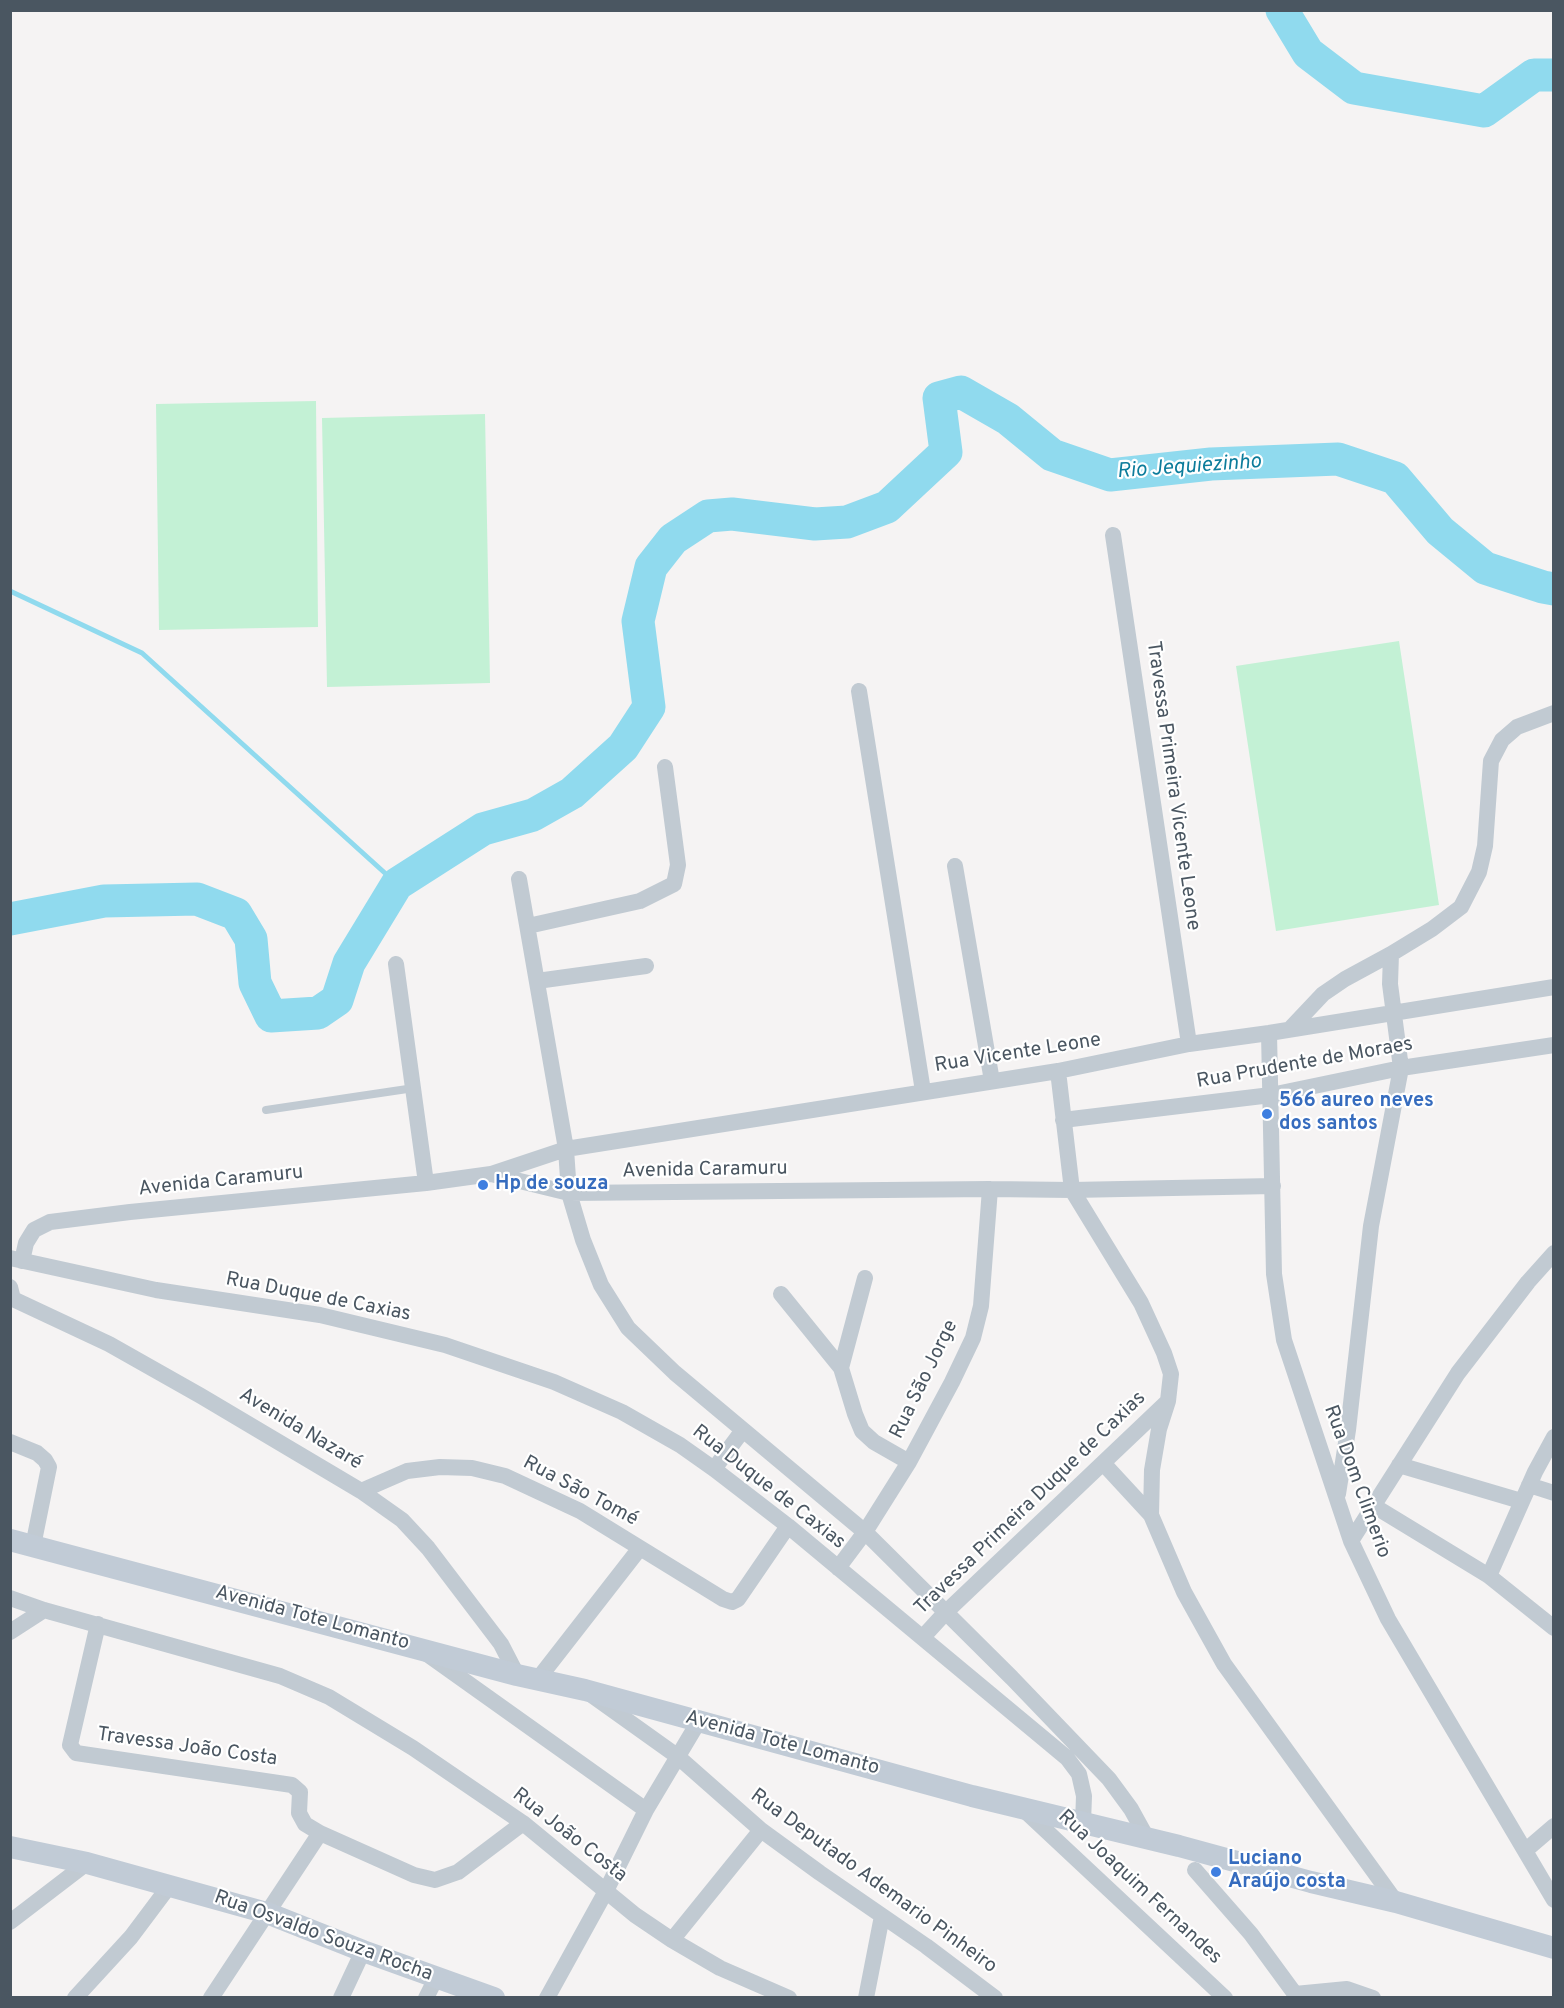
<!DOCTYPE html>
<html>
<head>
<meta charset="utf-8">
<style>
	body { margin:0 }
	#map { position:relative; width:1564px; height:2008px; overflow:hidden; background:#f5f3f3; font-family:Overpass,sans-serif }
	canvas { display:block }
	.frame { position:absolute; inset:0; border:12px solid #4a5661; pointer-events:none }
</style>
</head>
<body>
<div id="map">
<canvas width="1564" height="2008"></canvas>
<div class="frame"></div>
</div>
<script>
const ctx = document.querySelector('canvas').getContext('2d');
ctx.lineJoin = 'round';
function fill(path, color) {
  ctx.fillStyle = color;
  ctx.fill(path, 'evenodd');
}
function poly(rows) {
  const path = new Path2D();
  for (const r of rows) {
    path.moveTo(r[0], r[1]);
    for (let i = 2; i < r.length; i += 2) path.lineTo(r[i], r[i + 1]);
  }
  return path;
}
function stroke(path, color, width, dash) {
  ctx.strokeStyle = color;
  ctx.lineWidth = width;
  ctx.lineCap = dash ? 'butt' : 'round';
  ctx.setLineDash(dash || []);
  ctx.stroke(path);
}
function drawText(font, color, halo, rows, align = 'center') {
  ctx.font = font + ' Overpass,sans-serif';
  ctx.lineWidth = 4.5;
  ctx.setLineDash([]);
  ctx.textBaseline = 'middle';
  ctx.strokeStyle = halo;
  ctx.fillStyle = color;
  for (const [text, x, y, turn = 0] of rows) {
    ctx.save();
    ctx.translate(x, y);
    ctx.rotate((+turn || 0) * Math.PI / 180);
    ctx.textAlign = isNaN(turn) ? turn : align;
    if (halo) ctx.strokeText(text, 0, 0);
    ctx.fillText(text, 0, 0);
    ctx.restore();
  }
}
fill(poly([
	[316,401,318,627,159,630,156,404],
	[485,414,490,683,327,687,322,418],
	[1399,641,1439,905,1276,931,1236,666]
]), '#c3f1d5');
stroke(poly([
	[10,591,142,653,397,884]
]), '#90daee', 5);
stroke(poly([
	[1282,10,1308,53,1354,88,1484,111,1534,75,1554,75],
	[10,919,104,901,197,899,236,914,251,939,255,983,271,1016,318,1013,337,1000,349,963,397,884,483,829,533,815,572,793,623,747,649,707,638,621,651,567,673,539,708,516,732,514,815,524,847,522,887,507,946,452,939,398,961,392,1008,419,1052,455,1110,475,1211,464,1338,459,1395,478,1440,531,1485,568,1543,587,1554,589]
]), '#90daee', 33);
stroke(poly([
	[266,1110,414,1088]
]), '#c1cad2', 8);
stroke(poly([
	[1113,535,1189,1044],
	[859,691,923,1091],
	[955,866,992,1081],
	[519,879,566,1149,569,1193,583,1240,601,1285,628,1328,675,1373,865,1532,1012,1678,1109,1779,1131,1809,1147,1838],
	[528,926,640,901,674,884,678,865,665,767],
	[396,964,426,1183],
	[537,981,646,966],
	[1289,1030,1323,994,1345,979,1391,954],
	[1269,1033,1274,1274,1284,1340,1351,1541,1388,1619,1554,1900],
	[1058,1071,1072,1190,1141,1303,1164,1353,1171,1374,1168,1401,1159,1429,1152,1470,1151,1515,1184,1592,1224,1664,1396,1902],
	[1063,1120,1271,1095,1401,1068,1554,1045],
	[491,1174,566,1149,1058,1071,1189,1044,1269,1033,1554,987],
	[10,1258,156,1290,320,1315,445,1345,554,1382,622,1412,680,1445,714,1469,788,1526,1067,1758,1079,1774,1084,1796,1083,1823],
	[22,1261,26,1243,34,1230,50,1222,130,1212,426,1183,491,1174,569,1193,990,1189,1072,1190,1273,1186],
	[10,1287,13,1299,109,1344,201,1396,361,1491,402,1520,428,1548,501,1644,517,1675],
	[781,1294,841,1368,855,1414,862,1431,874,1442,909,1462],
	[841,1368,865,1278],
	[10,1442,37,1453,45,1460,49,1467,33,1546],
	[1103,1463,1151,1515],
	[1399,1465,1521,1501],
	[714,1469,743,1430],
	[1529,1485,1554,1493],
	[361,1491,407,1471,440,1467,472,1468,505,1476,580,1511,723,1599,732,1602,738,1599,788,1526],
	[1338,1494,1348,1430,1371,1226,1401,1068,1390,984,1391,954,1432,929,1461,907,1479,872,1485,846,1491,761,1502,740,1517,727,1554,713],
	[1374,1506,1489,1576,1554,1628],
	[1351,1541,1458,1373,1528,1282,1554,1253],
	[838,1568,865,1532,909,1462,952,1382,973,1338,981,1306,990,1189],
	[1489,1576,1535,1472,1554,1437],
	[10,1598,44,1610,280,1676,329,1697,413,1748,523,1823,635,1915,672,1940,720,1968,789,1998],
	[98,1624,70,1745,76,1753,292,1785,300,1792,299,1813,305,1824,320,1833,414,1875,435,1880,458,1872,523,1823],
	[10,1632,44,1610],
	[923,1637,945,1613,1167,1402],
	[427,1654,646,1810],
	[538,1679,640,1548],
	[593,1696,677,1756,761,1830,820,1873,926,1946,995,1998],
	[1024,1810,1225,1998],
	[1526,1850,1554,1826],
	[1195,1870,1251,1934,1295,1994,1347,1989,1373,1998],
	[10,1922,87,1863],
	[672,1940,761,1830],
	[75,1998,131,1937,170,1885],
	[211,1998,320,1833],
	[341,1998,363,1951],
	[426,1998,436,1978],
	[547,1998,606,1891,646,1810,699,1721],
	[866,1998,882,1916]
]), '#c1cad2', 16);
stroke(poly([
	[10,1540,517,1675,585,1690,972,1796,1179,1846,1311,1882,1396,1902,1554,1948],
	[10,1847,87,1863,267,1913,363,1951,494,1998]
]), '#c1cbd6', 22);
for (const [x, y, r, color] of [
	[1267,1114,6,"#3f7fe0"],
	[483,1185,6,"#3f7fe0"],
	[1216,1872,6,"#3f7fe0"]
]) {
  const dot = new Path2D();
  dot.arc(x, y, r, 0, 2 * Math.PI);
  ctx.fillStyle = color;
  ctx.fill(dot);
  stroke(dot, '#fff', 2);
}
drawText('20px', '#4a5661', '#fff', [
	["Travessa Primeira Vicente Leone",1172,786,82],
	["Rua Vicente Leone",1018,1054,-9],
	["Rua Prudente de Moraes",1305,1064,-10],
	["Avenida Caramuru",705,1171,-1],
	["Avenida Caramuru",221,1182,-6],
	["Rua Duque de Caxias",318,1298,11],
	["Rua São Jorge",925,1380,-64],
	["Avenida Nazaré",300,1430,31],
	["Rua Dom Climerio",1356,1482,70],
	["Rua Duque de Caxias",768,1488,38],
	["Rua São Tomé",580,1492,28],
	["Travessa Primeira Duque de Caxias",1031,1504,-44],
	["Avenida Tote Lomanto",312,1619,15],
	["Avenida Tote Lomanto",782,1744,15],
	["Travessa João Costa",187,1748,8],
	["Rua João Costa",569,1836,38],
	["Rua Deputado Ademario Pinheiro",873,1882,36],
	["Rua Joaquim Fernandes",1139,1888,43],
	["Rua Osvaldo Souza Rocha",323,1937,20]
]);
drawText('bold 20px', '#366cbe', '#fff', [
	["566 aureo neves",1279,1102],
	["dos santos",1279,1125],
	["Hp de souza",495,1185],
	["Luciano",1228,1860],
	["Araújo costa",1228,1883]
], 'left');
drawText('italic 21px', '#0c7c9b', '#fff', [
	["Rio Jequiezinho",1189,468,-4]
]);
</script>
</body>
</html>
